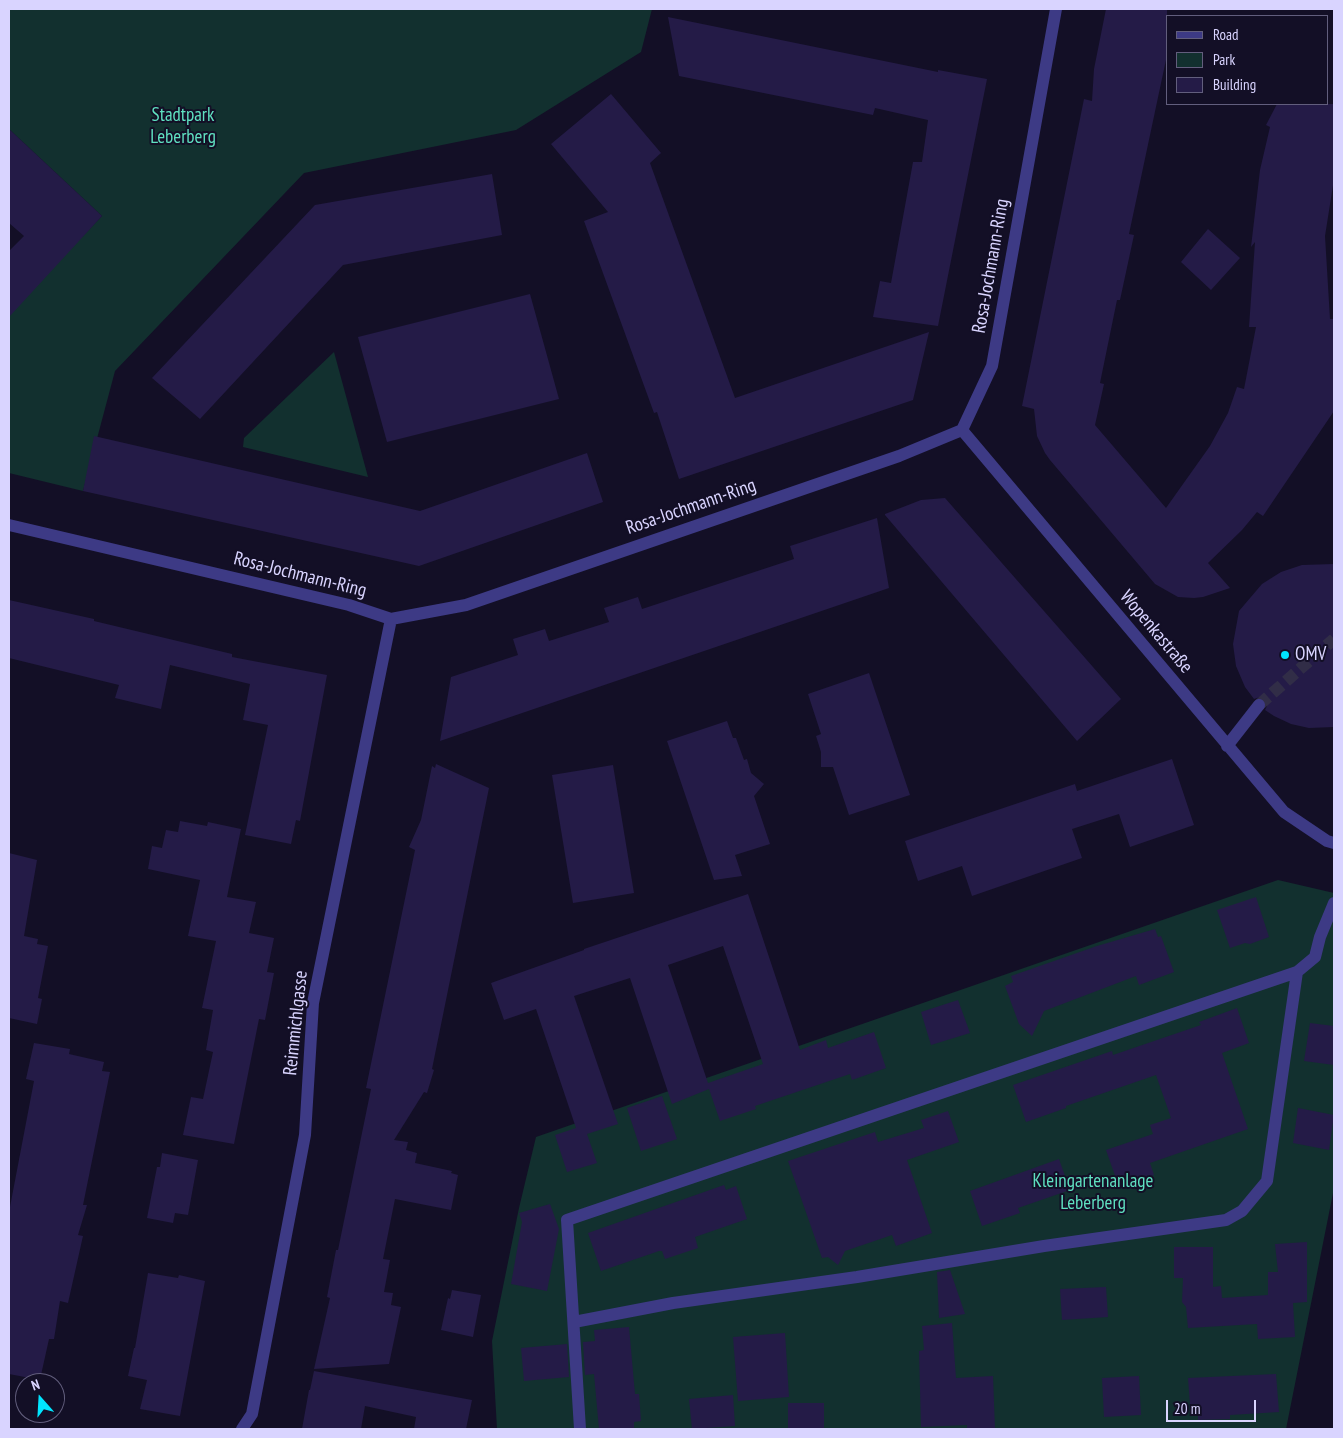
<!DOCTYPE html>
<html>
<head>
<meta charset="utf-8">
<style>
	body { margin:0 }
	#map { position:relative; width:1343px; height:1438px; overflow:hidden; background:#130f26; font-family:"PT Sans Narrow",sans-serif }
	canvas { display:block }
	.frame { position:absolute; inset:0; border:10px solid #d9d4ff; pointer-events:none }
	.legend { position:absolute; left:1166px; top:15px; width:162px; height:90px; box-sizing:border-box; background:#130f26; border:1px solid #625e7d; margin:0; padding:6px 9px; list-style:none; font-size:15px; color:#d9d4ff }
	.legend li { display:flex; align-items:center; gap:10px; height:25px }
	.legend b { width:25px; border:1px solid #625e7d }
	.north { position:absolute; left:15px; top:1373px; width:50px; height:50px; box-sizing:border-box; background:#130f26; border:1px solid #625e7d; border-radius:50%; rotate:341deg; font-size:14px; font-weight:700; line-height:20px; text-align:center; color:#d9d4ff }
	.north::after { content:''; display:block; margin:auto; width:18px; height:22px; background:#00e5ff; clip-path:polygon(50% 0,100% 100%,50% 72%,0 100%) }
	.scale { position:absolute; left:1166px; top:1400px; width:90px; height:22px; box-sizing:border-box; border:2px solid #d9d4ff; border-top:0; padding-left:6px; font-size:15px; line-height:18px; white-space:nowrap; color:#d9d4ff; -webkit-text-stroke:4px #130f26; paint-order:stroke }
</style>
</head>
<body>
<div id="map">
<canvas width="1343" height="1438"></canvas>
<div class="frame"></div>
<ul class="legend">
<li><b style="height:6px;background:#3d3a85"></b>Road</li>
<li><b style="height:14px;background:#12302f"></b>Park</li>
<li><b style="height:14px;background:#241b47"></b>Building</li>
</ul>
<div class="north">N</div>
<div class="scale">20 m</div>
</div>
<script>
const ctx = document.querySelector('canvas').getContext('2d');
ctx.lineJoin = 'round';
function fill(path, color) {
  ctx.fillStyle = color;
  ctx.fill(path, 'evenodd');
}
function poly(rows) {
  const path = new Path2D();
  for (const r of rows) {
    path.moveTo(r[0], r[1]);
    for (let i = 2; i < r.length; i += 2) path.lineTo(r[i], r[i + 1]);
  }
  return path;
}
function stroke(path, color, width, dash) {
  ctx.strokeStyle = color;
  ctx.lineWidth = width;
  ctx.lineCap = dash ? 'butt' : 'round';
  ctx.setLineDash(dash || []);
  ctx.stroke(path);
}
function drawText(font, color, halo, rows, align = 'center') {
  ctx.font = font + ' "PT Sans Narrow",sans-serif';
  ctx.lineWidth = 4;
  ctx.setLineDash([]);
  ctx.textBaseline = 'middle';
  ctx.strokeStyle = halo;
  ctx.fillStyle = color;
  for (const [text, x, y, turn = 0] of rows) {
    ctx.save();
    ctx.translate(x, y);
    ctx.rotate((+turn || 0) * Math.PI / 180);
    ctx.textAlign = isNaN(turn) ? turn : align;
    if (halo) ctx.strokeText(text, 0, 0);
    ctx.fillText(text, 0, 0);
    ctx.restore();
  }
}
fill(poly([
	[9,9,652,9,641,52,516,130,304,173,115,371,83,491,9,473,9,313,102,216,9,129],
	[334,352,368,477,243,447,244,438],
	[1278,880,1334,893,1334,1188,1286,1429,497,1429,492,1341,519,1208,536,1137]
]), '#12302f');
fill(poly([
	[1106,9,1167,9,1167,55,1129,234,1134,235,1120,300,1117,300,1100,383,1104,384,1095,425,1166,508,1210,446,1228,413,1237,387,1244,389,1256,327,1249,327,1255,242,1251,247,1260,170,1270,127,1266,125,1277,104,1334,104,1334,179,1325,236,1330,319,1334,319,1334,411,1263,516,1257,512,1242,530,1208,563,1230,588,1203,597,1194,598,1178,597,1155,584,1050,460,1045,453,1037,436,1034,409,1022,406,1084,99,1092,101,1094,69],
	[668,17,938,72,938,70,987,79,938,326,873,317,880,281,891,283,913,162,922,162,928,120,875,108,873,115,679,76],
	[611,94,661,153,650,163,735,398,929,332,913,400,679,479,657,412,654,413,584,221,608,212,551,144],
	[9,129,102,216,9,317,9,251,24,236,9,223],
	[492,174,502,235,343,265,200,419,152,378,315,205],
	[1208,229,1240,258,1211,290,1181,262],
	[530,294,559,399,387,442,358,337],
	[94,436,420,511,587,453,603,502,419,566,83,491],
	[945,498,1121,699,1077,741,885,515,885,514,921,500],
	[877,518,889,588,440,741,451,677,518,655,513,639,545,629,549,641,609,622,604,608,638,597,642,609,794,559,790,546],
	[1334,564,1334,727,1309,728,1291,724,1274,716,1265,710,1267,706,1264,699,1260,697,1254,699,1245,687,1236,666,1233,644,1239,611,1262,584,1281,572,1302,565],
	[9,600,94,619,94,621,232,654,232,657,327,675,300,821,296,820,291,844,245,835,268,725,243,720,250,684,170,665,161,709,115,698,119,685,9,658],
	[869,673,910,795,849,815,833,767,821,767,821,752,816,736,821,734,808,694],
	[727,721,733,738,736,738,744,760,747,759,751,773,764,784,754,796,770,844,735,855,742,876,714,880,667,741],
	[1172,759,1194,825,1130,847,1119,814,1072,829,1082,858,972,896,962,866,918,881,905,841,1075,784,1077,791],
	[436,764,489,788,432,1069,434,1070,427,1093,424,1092,394,1140,408,1142,406,1150,417,1153,415,1163,452,1171,451,1173,458,1175,451,1210,395,1199,383,1259,390,1260,384,1292,393,1293,391,1305,401,1307,389,1364,314,1369,330,1298,327,1297,336,1250,338,1250,371,1089,366,1088,415,850,409,847,421,820,432,766,435,768],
	[613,765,634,893,573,903,552,775],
	[180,821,207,826,208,822,241,829,227,897,256,902,249,933,274,938,267,972,274,973,265,1020,259,1019,234,1144,183,1135,191,1097,203,1099,213,1052,206,1050,213,1010,202,1008,216,941,188,936,200,880,148,869,152,846,162,848,166,830,178,832],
	[9,853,37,860,24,936,38,939,37,944,48,946,38,998,42,999,37,1024,9,1018],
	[748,894,800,1050,826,1040,828,1048,874,1032,886,1068,852,1080,850,1074,755,1106,756,1109,720,1121,709,1089,672,1104,630,978,574,996,618,1124,587,1134,597,1163,567,1172,555,1135,576,1128,536,1009,504,1020,491,983,584,950,584,949],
	[723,946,763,1064,708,1083,668,965],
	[1256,897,1269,937,1250,944,1245,943,1230,948,1217,910],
	[1155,929,1158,937,1161,936,1174,972,1139,985,1136,976,1044,1011,1032,1036,1019,1024,1005,986,1013,982,1011,976,1097,946],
	[958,1000,970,1033,931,1045,921,1012],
	[1237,1008,1249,1043,1222,1053,1248,1129,1150,1163,1154,1175,1119,1187,1106,1150,1153,1134,1150,1125,1171,1118,1156,1075,1066,1106,1066,1108,1026,1122,1013,1085,1112,1051,1113,1055,1201,1025,1199,1022],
	[1310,1023,1334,1026,1334,1065,1304,1061],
	[34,1043,70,1049,69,1054,104,1062,102,1071,110,1072,83,1205,87,1205,78,1235,83,1236,68,1303,60,1301,54,1339,49,1339,41,1375,31,1374,30,1378,9,1374,9,1212,34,1081,26,1079],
	[662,1096,677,1139,641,1151,627,1108],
	[1298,1108,1334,1115,1329,1150,1293,1143],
	[948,1111,959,1142,907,1160,932,1233,896,1246,892,1235,845,1251,838,1265,828,1257,822,1258,788,1161,875,1132,878,1142,924,1128,921,1120],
	[162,1153,198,1160,188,1215,175,1213,173,1223,147,1218,157,1167,160,1167],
	[1059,1159,1070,1190,1018,1208,1020,1213,982,1226,970,1191],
	[724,1185,726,1190,736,1186,747,1219,695,1237,698,1248,665,1259,662,1251,659,1251,601,1271,588,1233],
	[550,1204,559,1229,547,1291,511,1284,522,1222,519,1213],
	[1307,1242,1307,1302,1293,1303,1295,1337,1258,1339,1257,1324,1188,1328,1186,1307,1182,1302,1183,1278,1174,1278,1174,1247,1213,1247,1213,1287,1221,1286,1222,1298,1268,1295,1268,1272,1278,1272,1275,1244],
	[950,1270,965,1314,939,1318,937,1272],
	[148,1273,178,1278,179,1275,205,1281,180,1416,140,1409,147,1380,128,1376,134,1348,135,1348],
	[1106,1287,1108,1317,1062,1320,1060,1289],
	[452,1290,481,1295,473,1337,441,1330,448,1298,450,1299],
	[952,1323,956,1378,993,1376,995,1429,967,1429,967,1425,921,1427,919,1351,924,1350,922,1326],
	[629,1327,635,1394,639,1394,641,1421,634,1422,634,1429,599,1429,594,1374,585,1375,583,1342,595,1341,594,1330],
	[785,1333,789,1397,738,1401,733,1337],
	[567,1344,569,1377,524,1381,521,1348],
	[314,1371,472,1400,466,1429,414,1429,416,1417,365,1406,361,1429,302,1429,309,1390,310,1390],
	[1276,1374,1279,1412,1230,1415,1230,1419,1198,1420,1198,1404,1190,1405,1188,1378],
	[1139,1376,1141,1415,1104,1417,1102,1378],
	[733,1395,735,1426,692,1429,689,1399],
	[788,1403,824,1403,824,1429,788,1429]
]), '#241b47');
stroke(poly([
	[1259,705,1334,639]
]), '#312d47', 12, [12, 6]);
stroke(poly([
	[962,430,1284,812,1327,841,1334,843],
	[9,525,349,605,391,619,466,605,899,456,962,430,992,366,1056,9],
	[1227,746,1259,705],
	[1297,972,1315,957,1320,937,1334,903],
	[574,1322,673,1303,857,1277,1044,1246,1226,1220,1242,1211,1267,1181,1297,972,567,1220,580,1429],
	[242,1429,252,1414,305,1135,313,1003,391,619]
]), '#3d3a85', 12);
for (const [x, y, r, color] of [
	[1285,655,5,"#00e5ff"]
]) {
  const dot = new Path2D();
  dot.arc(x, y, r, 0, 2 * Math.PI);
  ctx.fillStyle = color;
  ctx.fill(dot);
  stroke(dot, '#130f26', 2);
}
drawText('19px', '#5fe0c0', '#130f26', [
	["Stadtpark",183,116],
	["Leberberg",183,138],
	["Kleingartenanlage",1093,1182],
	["Leberberg",1093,1204]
]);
drawText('19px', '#d9d4ff', '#130f26', [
	["Rosa-Jochmann-Ring",991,266,-80],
	["Rosa-Jochmann-Ring",691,507,-19],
	["Rosa-Jochmann-Ring",300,575,14],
	["Wopenkastraße",1156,632,50],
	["Reimmichlgasse",296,1023,-84]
]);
drawText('19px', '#d9d4ff', '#130f26', [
	["OMV",1295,655]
], 'left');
</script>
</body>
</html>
